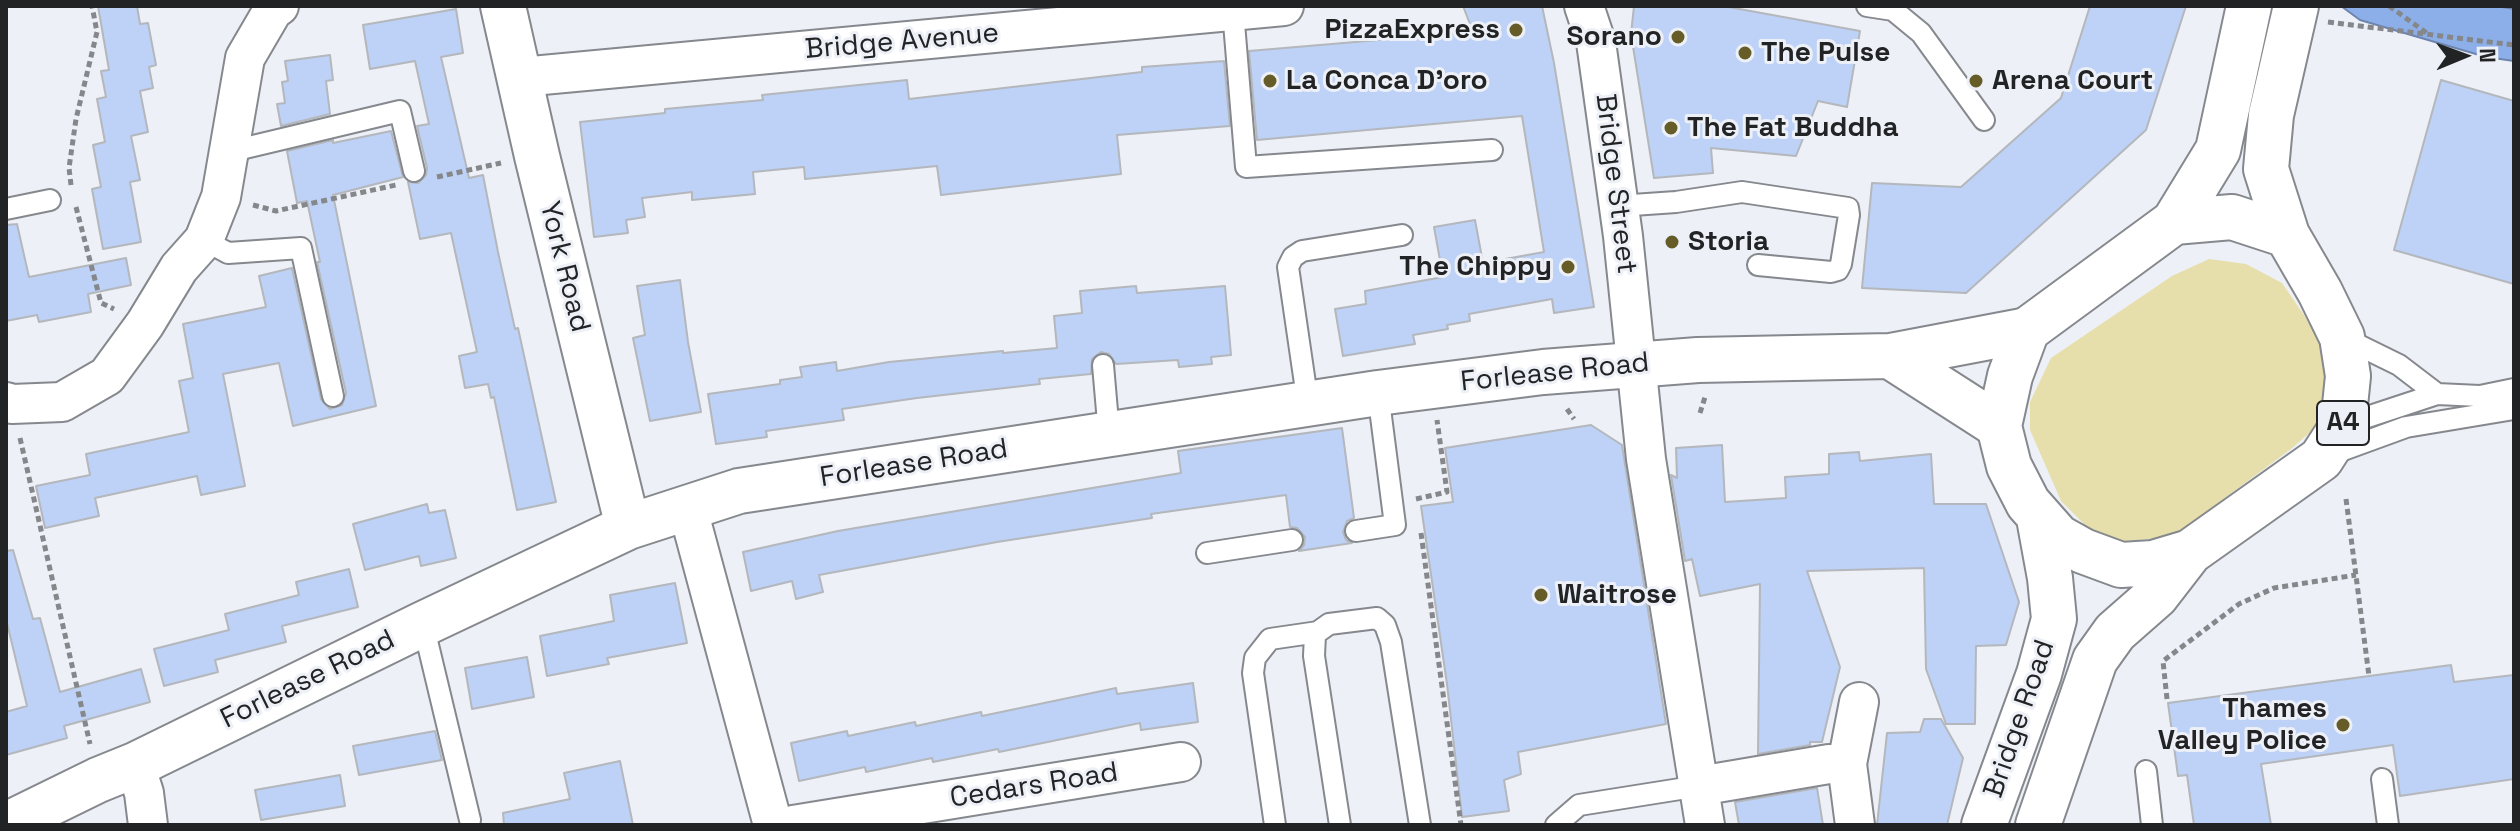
<!DOCTYPE html>
<html>
<head>
<meta charset="utf-8">
<style>
	body { margin:0 }
	#map { position:relative; width:2520px; height:831px; overflow:hidden; background:#edf0f6; font-family:"Space Grotesk",sans-serif }
	canvas { display:block }
	.frame { position:absolute; inset:0; border:8px solid #222325; pointer-events:none }
	.north { position:absolute; left:2424px; top:16px; width:80px; height:80px; -webkit-text-stroke:6px #edf0f6; paint-order:stroke; rotate:89deg; font-size:22px; font-weight:700; line-height:32px; text-align:center; color:#222325 }
	.north::after { content:''; display:block; margin:auto; width:28px; height:36px; background:#222325; clip-path:polygon(50% 0,100% 100%,50% 72%,0 100%) }
</style>
</head>
<body>
<div id="map">
<canvas width="2520" height="831"></canvas>
<div class="frame"></div>
<div class="north">N</div>
</div>
<script>
const ctx = document.querySelector('canvas').getContext('2d');
ctx.lineJoin = 'round';
function fill(path, color) {
  ctx.fillStyle = color;
  ctx.fill(path, 'evenodd');
}
function poly(rows) {
  const path = new Path2D();
  for (const r of rows) {
    path.moveTo(r[0], r[1]);
    for (let i = 2; i < r.length; i += 2) path.lineTo(r[i], r[i + 1]);
  }
  return path;
}
function stroke(path, color, width, dash) {
  ctx.strokeStyle = color;
  ctx.lineWidth = width;
  ctx.lineCap = dash ? 'butt' : 'round';
  ctx.setLineDash(dash || []);
  ctx.stroke(path);
}
function drawText(font, color, halo, rows, align = 'center') {
  ctx.font = font + ' "Space Grotesk",sans-serif';
  ctx.lineWidth = 6;
  ctx.setLineDash([]);
  ctx.textBaseline = 'middle';
  ctx.strokeStyle = halo;
  ctx.fillStyle = color;
  for (const [text, x, y, turn = 0] of rows) {
    ctx.save();
    ctx.translate(x, y);
    ctx.rotate((+turn || 0) * Math.PI / 180);
    ctx.textAlign = isNaN(turn) ? turn : align;
    if (halo) ctx.strokeText(text, 0, 0);
    ctx.fillText(text, 0, 0);
    ctx.restore();
  }
}
fill(poly([
	[2209,259,2246,264,2282,283,2304,315,2325,353,2328,391,2315,428,2291,449,2172,537,2112,542,2091,531,2061,501,2030,430,2030,402,2051,358,2172,276]
]), '#e7dfab');
const water = poly([
	[2341,6,2496,6,2514,9,2514,61,2486,57,2360,20,2341,6]
]);
fill(water, '#8dafe9');
stroke(water, '#6d85ae', 2);
const building = poly([
	[98,6,137,6,140,24,148,23,156,65,149,67,153,88,140,91,148,132,131,136,140,180,130,182,141,242,103,249,92,189,101,187,93,145,105,142,97,99,106,97,101,71,109,70,98,6],
	[1463,6,1542,6,1554,63,1594,307,1554,313,1552,299,1469,314,1470,321,1447,325,1448,329,1413,335,1415,344,1343,356,1335,309,1366,304,1365,291,1443,277,1434,227,1475,220,1483,263,1544,252,1522,116,1257,140,1249,51,1473,32,1463,6],
	[1634,6,1723,6,1860,31,1847,107,1818,101,1796,156,1711,148,1713,173,1654,178,1631,34,1634,6],
	[2090,6,2186,6,2146,130,1966,293,1862,288,1872,183,1961,187,2061,98,2090,6],
	[456,9,463,53,441,57,469,178,483,175,498,252,515,329,518,328,556,502,517,510,494,397,491,398,488,384,465,388,459,356,477,352,451,233,420,239,408,182,418,183,426,175,427,168,417,126,429,124,415,61,370,69,363,25,456,9],
	[330,55,333,80,326,81,330,114,281,126,277,104,285,103,282,82,288,81,285,61,330,55],
	[1224,61,1230,126,1117,135,1121,174,941,195,937,166,805,179,804,167,753,172,755,194,692,200,692,192,642,198,645,217,626,220,628,233,594,237,580,122,665,113,665,109,763,100,762,95,907,80,909,99,1142,72,1142,67,1224,61],
	[2441,80,2514,101,2514,284,2394,250,2441,80],
	[391,131,403,177,333,195,376,406,293,426,279,363,223,374,245,486,201,495,197,476,95,498,99,516,45,528,36,486,90,475,86,454,189,432,179,381,193,378,183,324,266,307,259,276,292,268,321,399,330,409,342,405,346,393,317,262,320,262,307,201,297,203,287,151,333,140,333,143,391,131],
	[17,224,29,277,126,258,131,285,88,294,91,312,39,322,37,315,6,321,6,225,17,224],
	[680,280,688,342,701,412,650,421,633,338,645,335,637,286,680,280],
	[1136,286,1137,293,1225,286,1231,355,1211,357,1212,364,1179,367,1178,360,1116,364,1109,354,1101,352,1092,359,1091,374,1039,379,1040,384,917,398,842,409,844,420,766,431,767,437,716,444,708,394,780,384,780,380,802,377,800,367,836,362,837,371,889,362,1003,351,1003,353,1057,348,1054,316,1082,313,1080,291,1136,286],
	[1591,425,1622,445,1666,724,1518,752,1521,774,1504,780,1509,811,1462,817,1447,684,1421,506,1453,502,1445,448,1591,425],
	[1342,428,1354,518,1347,521,1343,532,1346,540,1352,543,1299,551,1304,545,1305,537,1297,528,1290,527,1286,495,1151,514,1152,518,997,542,819,575,823,592,796,599,792,581,751,591,743,552,838,531,1181,473,1178,451,1342,428],
	[1722,445,1725,502,1786,498,1785,477,1829,474,1829,454,1859,452,1860,461,1931,454,1934,504,1986,504,2019,602,2006,645,1976,646,1975,724,1946,724,1926,669,1924,568,1807,571,1840,667,1822,742,1810,742,1810,745,1758,754,1760,584,1700,596,1692,559,1685,561,1671,475,1677,478,1676,448,1722,445],
	[427,504,429,513,445,510,456,558,421,566,419,556,365,570,353,524,427,504],
	[13,550,33,619,40,618,60,692,141,669,150,702,64,726,67,738,6,755,6,712,27,706,6,619,6,551,13,550],
	[349,569,358,607,282,626,286,642,215,660,218,672,164,686,154,649,229,630,225,614,299,595,296,582,349,569],
	[675,583,687,643,607,658,609,664,547,676,540,636,614,621,610,595,675,583],
	[527,657,534,697,472,709,465,668,527,657],
	[2451,665,2454,682,2514,675,2514,779,2400,796,2393,745,2261,764,2271,825,2194,825,2187,775,2178,776,2168,703,2451,665],
	[1193,683,1198,722,1141,730,1140,723,999,752,998,749,933,762,932,758,866,772,865,767,799,781,791,743,847,731,848,736,915,722,916,726,981,712,982,716,1116,688,1117,694,1193,683],
	[1924,719,1941,719,1963,758,1947,825,1877,825,1887,733,1920,732,1924,719],
	[435,731,442,760,359,775,353,746,435,731],
	[620,761,633,825,504,825,503,813,570,799,564,773,620,761],
	[340,775,345,806,261,820,255,790,340,775],
	[1817,788,1823,825,1739,825,1735,802,1817,788]
]);
fill(building, '#bdd2f6');
stroke(building, '#b4b7bc', 2);
const lane = poly([
	[1867,6,1893,10,1921,33,1984,120],
	[1233,11,1246,167,1492,150],
	[228,152,400,111,414,171],
	[1618,206,1676,202,1742,192,1848,208,1849,215,1841,264,1838,270,1831,272,1758,265],
	[6,209,50,200],
	[204,240,228,253,301,248,333,396],
	[2342,337,2399,365,2437,394],
	[1103,365,1109,434],
	[1308,404,1288,267,1293,257,1302,251,1402,235],
	[2343,425,2437,394,2480,396,2514,389],
	[2332,454,2406,427,2514,409],
	[1356,531,1395,525,1378,393],
	[1207,553,1292,540],
	[423,624,470,820],
	[2146,771,2152,825],
	[2382,779,2388,825],
	[1275,825,1253,673,1255,658,1270,639,1318,632],
	[1340,825,1314,656,1315,634,1329,624,1377,618,1385,625,1391,642,1420,825],
	[1556,825,1579,805,1699,786]
]);
const street = poly([
	[1584,6,1596,42,1623,236,1646,459,1705,825],
	[521,77,1284,6],
	[6,402,12,404,62,402,107,376,145,324,179,268,204,240,221,197,245,58,273,10,279,6],
	[687,506,773,825],
	[135,765,144,793,148,825],
	[1699,786,1829,764,1847,764],
	[793,825,1181,762],
	[1855,825,1847,764,1859,702]
]);
const secondary = poly([
	[503,6,537,156,628,527],
	[1890,356,1999,426],
	[6,825,98,780,135,765,423,624,628,527,739,491,1378,393,1543,372,1698,360,1890,356,2027,330]
]);
const primary = poly([
	[2174,222,2218,150,2249,6],
	[2287,235,2232,217,2174,222,2027,330,2010,376,1999,426,2009,466,2028,503,2058,537,2083,551,2121,565,2153,563,2190,552,2321,459,2343,425,2348,376,2342,337,2320,292,2287,235,2266,169,2271,115,2296,6],
	[1984,825,2039,674,2054,619,2050,578,2039,518],
	[2038,825,2095,660,2115,632,2156,596,2190,552]
]);
stroke(lane, '#85888d', 24);
stroke(street, '#85888d', 42);
stroke(secondary, '#85888d', 48);
stroke(primary, '#85888d', 48);
stroke(poly([
	[2389,6,2428,34],
	[2328,22,2514,45],
	[437,177,501,163],
	[71,185,69,168,76,119,97,32,92,6],
	[253,205,276,211,396,185],
	[76,207,101,303,114,309],
	[1567,409,1574,419],
	[1700,413,1706,394],
	[20,438,90,744],
	[1416,499,1447,492,1437,420],
	[2346,499,2369,676],
	[1421,533,1461,825],
	[2167,699,2163,661,2239,604,2274,588,2356,575]
]), '#85878b', 5, [6, 4]);
stroke(lane, '#fff', 20);
stroke(street, '#fff', 38);
stroke(secondary, '#fff', 44);
stroke(primary, '#fff', 44);
for (const [x, y, r, color] of [
	[1516,30,8,"#655c28"],
	[1678,37,8,"#655c28"],
	[1745,53,8,"#655c28"],
	[1270,81,8,"#655c28"],
	[1976,81,8,"#655c28"],
	[1671,128,8,"#655c28"],
	[1672,242,8,"#655c28"],
	[1568,267,8,"#655c28"],
	[1541,595,8,"#655c28"],
	[2343,725,8,"#655c28"]
]) {
  const dot = new Path2D();
  dot.arc(x, y, r, 0, 2 * Math.PI);
  ctx.fillStyle = color;
  ctx.fill(dot);
  stroke(dot, '#edf0f6', 3);
}
for (const [x, y, w] of [
	[2343,423,52]
]) {
  const box = new Path2D();
  box.roundRect(x - w / 2, y - 22, w, 44, 6);
  ctx.fillStyle = '#edf0f6';
  ctx.fill(box);
  stroke(box, '#222325', 2);
}
drawText('bold 26px', '#222325', null, [
	["A4",2343,423]
]);
drawText('bold 28px', '#222325', '#edf0f6', [
	["PizzaExpress",1500,30,"right"],
	["Sorano",1662,37,"right"],
	["The Pulse",1761,53],
	["La Conca D'oro",1286,81],
	["Arena Court",1992,81],
	["The Fat Buddha",1687,128],
	["Storia",1688,242],
	["The Chippy",1552,267,"right"],
	["Waitrose",1557,595],
	["Thames",2327,709,"right"],
	["Valley Police",2327,741,"right"]
], 'left');
drawText('28px', '#222325', '#edf0f6', [
	["Bridge Avenue",902,42,-5],
	["Bridge Street",1615,184,83],
	["York Road",564,267,76],
	["Forlease Road",1555,373,-6],
	["Forlease Road",914,464,-9],
	["Forlease Road",308,680,-26],
	["Bridge Road",2020,719,-71],
	["Cedars Road",1034,786,-9]
]);
</script>
</body>
</html>
